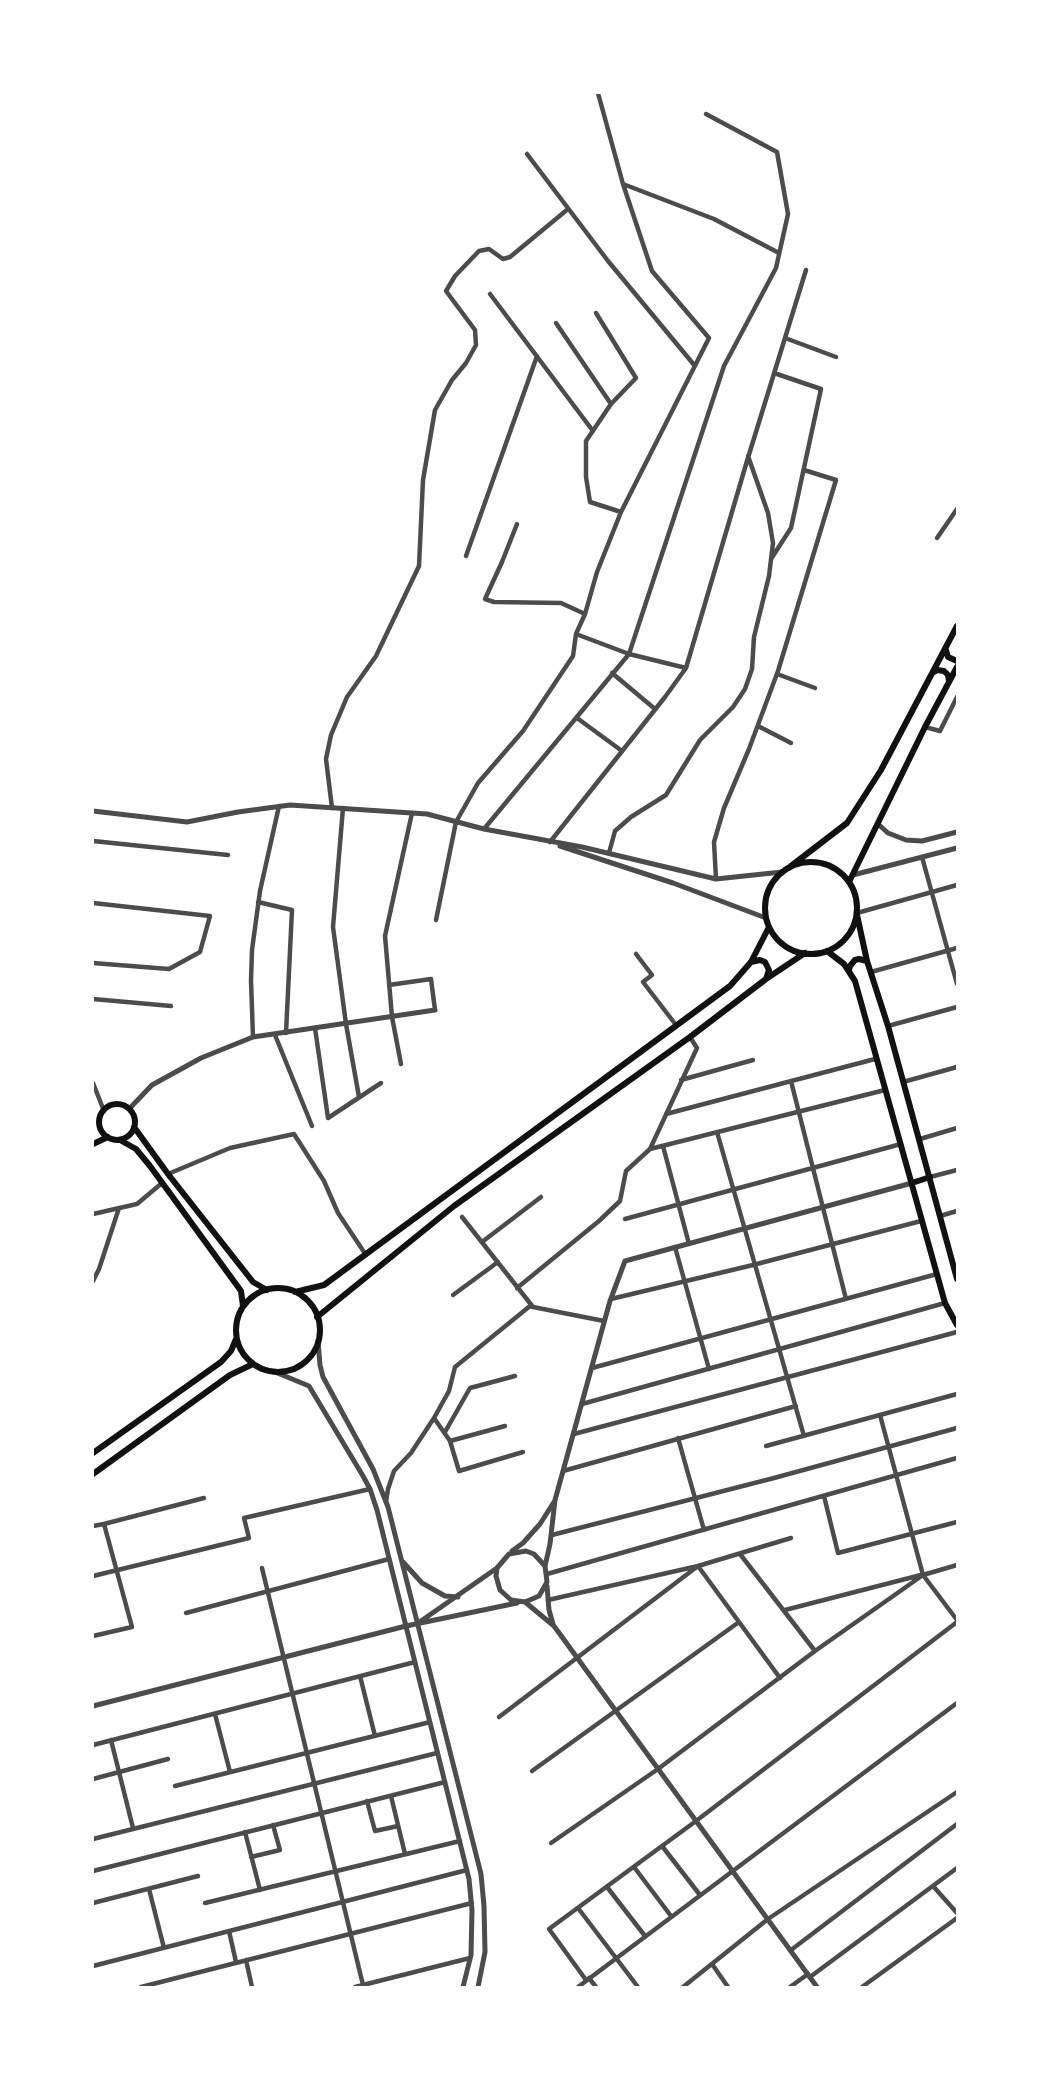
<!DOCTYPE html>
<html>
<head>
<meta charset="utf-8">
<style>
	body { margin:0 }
	#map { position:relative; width:1050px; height:2080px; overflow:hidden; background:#fff; font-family:Cabin,sans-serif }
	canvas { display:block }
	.frame { position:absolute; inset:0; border:94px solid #fff; pointer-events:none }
</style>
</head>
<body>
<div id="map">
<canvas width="1050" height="2080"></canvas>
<div class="frame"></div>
</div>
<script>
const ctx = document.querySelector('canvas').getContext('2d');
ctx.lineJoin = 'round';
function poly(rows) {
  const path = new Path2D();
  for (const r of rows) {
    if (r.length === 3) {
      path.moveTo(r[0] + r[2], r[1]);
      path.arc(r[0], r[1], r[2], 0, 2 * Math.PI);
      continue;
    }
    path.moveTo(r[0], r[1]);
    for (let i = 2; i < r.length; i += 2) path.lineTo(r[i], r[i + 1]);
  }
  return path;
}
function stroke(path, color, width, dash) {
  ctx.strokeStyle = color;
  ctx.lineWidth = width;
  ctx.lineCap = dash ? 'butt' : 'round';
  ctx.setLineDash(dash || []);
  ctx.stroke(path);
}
stroke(poly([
	[527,154,608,261,695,366],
	[623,184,714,219,779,253],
	[490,294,593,431],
	[596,313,636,378,611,404,586,441,586,477,590,502,621,512],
	[556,323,611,404],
	[785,338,836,357],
	[517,524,502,562,485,599,494,602,561,603,585,614],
	[937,538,957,509],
	[466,556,537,356],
	[771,559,791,528,821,389,774,373],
	[576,634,629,654,686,668],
	[612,673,655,709],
	[777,674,815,688],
	[577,718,622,751],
	[758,726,791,743],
	[925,727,940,731,957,697],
	[332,808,326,759,331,735,347,697,376,656,419,566,423,480,435,410,452,380,466,363,476,345,475,330,446,291,455,276,479,251,489,249,503,259,510,257,568,209],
	[343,808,333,927,346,1024,359,1097],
	[484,829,629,654,724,366,776,268,788,214,777,152,706,114],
	[93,841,228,855],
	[550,842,665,697,686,668,747,461,806,270],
	[609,853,615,831,631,817,666,795,700,740,733,707,745,689,752,669,754,637,769,576,773,543,768,513,748,456],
	[922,857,957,984],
	[716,879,714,842,724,808,749,749,778,671,836,480,804,470],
	[258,902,292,910,286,1033],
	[93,903,210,916,200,952,169,969,93,963],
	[857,913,957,885],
	[436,920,456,822,478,783,523,731,573,656,576,634,585,614,597,572,621,512,709,338,652,271,623,184,598,93],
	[636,954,652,975,643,982,676,1025],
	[871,972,957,948],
	[389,985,431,979,435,1010],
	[93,999,171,1006],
	[888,1026,957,1007],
	[315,1028,328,1118,381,1083],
	[275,1035,312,1126],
	[253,1037,251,981,252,950,260,891,279,806],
	[401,1064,392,1017,385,936,412,813],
	[681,1080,753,1060],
	[791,1081,846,1299],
	[903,1082,957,1067],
	[93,1083,104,1111],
	[666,1114,875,1059],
	[717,1132,804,1436],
	[920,1139,957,1128],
	[663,1146,689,1244],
	[650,1149,885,1090],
	[168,1174,230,1148,294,1134,324,1181,338,1213,366,1255],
	[930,1177,957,1170],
	[93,1214,137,1204,162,1183],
	[940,1216,957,1211],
	[462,1217,533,1307,604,1321],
	[625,1219,901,1144],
	[482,1242,541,1197],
	[675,1247,709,1369],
	[93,1281,99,1269,119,1208],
	[517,1288,599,1221,620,1201,626,1171,650,1149,697,1048,690,1037],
	[453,1295,498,1262],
	[611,1299,753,1265,921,1221],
	[592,1368,937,1274],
	[582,1404,945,1303],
	[880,1415,923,1575,957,1620],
	[434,1418,450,1441,459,1471,523,1452],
	[445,1432,470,1388,515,1376],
	[574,1434,957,1332],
	[678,1438,704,1530],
	[450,1441,505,1426],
	[766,1446,957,1394],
	[563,1471,796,1406],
	[824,1496,838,1553,957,1522],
	[386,1502,388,1489,394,1471,411,1453,434,1418,449,1391,455,1367,530,1306,533,1307],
	[93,1526,104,1524],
	[552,1535,774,1478,957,1428],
	[740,1554,815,1651],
	[262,1568,363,1985],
	[547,1574,957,1458],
	[93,1576,249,1538,244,1518,370,1489],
	[548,1600,698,1566,791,1538],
	[785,1610,921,1575],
	[186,1613,389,1559],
	[93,1636,132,1627,104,1524,204,1498],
	[360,1676,375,1736],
	[215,1714,230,1772],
	[499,1717,698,1566,780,1678],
	[111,1740,133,1828],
	[93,1745,415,1662],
	[532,1771,739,1622],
	[93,1779,168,1759],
	[175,1786,430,1722],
	[391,1796,405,1854],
	[367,1801,375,1831,398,1826],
	[245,1832,260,1890],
	[93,1839,437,1753],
	[551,1843,658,1769,815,1651,923,1575,957,1565],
	[662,1846,700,1895],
	[251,1857,280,1850,273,1825],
	[634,1867,671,1916],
	[93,1871,445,1782],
	[933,1886,957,1913],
	[607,1887,645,1936],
	[149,1889,164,1948],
	[93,1903,198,1876],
	[205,1903,460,1841],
	[578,1908,638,1987],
	[229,1931,236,1962],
	[791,1950,957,1824],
	[246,1960,252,1987],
	[712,1964,728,1987],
	[93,1966,467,1870],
	[810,1977,957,1868],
	[589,1978,596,1987],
	[586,1980,549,1929,696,1821,957,1622],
	[141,1987,472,1903],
	[355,1987,470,1958],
	[578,1987,957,1703],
	[683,1987,768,1919,957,1792],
	[790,1987,808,1974],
	[862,1987,957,1918]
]), '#4c4c4c', 4.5);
stroke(poly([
	[93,811,187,822,238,812,290,805,427,814,484,829,582,847,716,879,782,872],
	[878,824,888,833,906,840,922,841,957,832],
	[560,846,673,883,766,918],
	[853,875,957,848],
	[129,1109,152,1085,201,1058,253,1037,435,1010],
	[318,1341,320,1365,323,1377,373,1469,388,1507,481,1874,484,1906,485,1952,478,1987],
	[275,1372,309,1386,363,1476,370,1489,377,1510,469,1879,472,1910,471,1955,463,1987],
	[512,1551,523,1543,540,1524,554,1502],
	[403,1562,422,1583,445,1596,458,1597],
	[545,1566,534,1554,526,1551,509,1554,497,1568,496,1576,500,1590,511,1600,525,1602,539,1596,547,1582,545,1566,550,1544,555,1500,610,1301,625,1261,912,1183],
	[547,1586,549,1610,553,1624],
	[525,1602,554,1626,817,1987],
	[421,1621,497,1568],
	[93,1706,406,1626,517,1603]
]), '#4c4c4c', 5);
stroke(poly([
	[946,650,948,657,957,661],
	[934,672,937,670,944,671,948,675,949,681],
	[811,908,46],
	[791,866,847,823,881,770,957,626],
	[849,882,925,727,957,667],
	[857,915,867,961,888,1026,957,1279],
	[827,951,844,964,855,981,945,1303,957,1325],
	[751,962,760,960,765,962,769,970,766,979],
	[849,970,850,966,855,960,859,959,867,961],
	[117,1122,18],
	[134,1127,168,1174,253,1282,267,1290],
	[120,1140,136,1149,150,1166,241,1291,243,1306],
	[93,1144,108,1137],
	[912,1183,930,1177],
	[278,1330,42],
	[295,1292,324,1285,730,986,751,962,769,927],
	[317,1317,454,1206,690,1037,766,979,805,953],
	[93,1453,221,1362,231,1351,236,1339],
	[93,1474,230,1375,253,1364]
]), '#111', 6);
</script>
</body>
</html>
